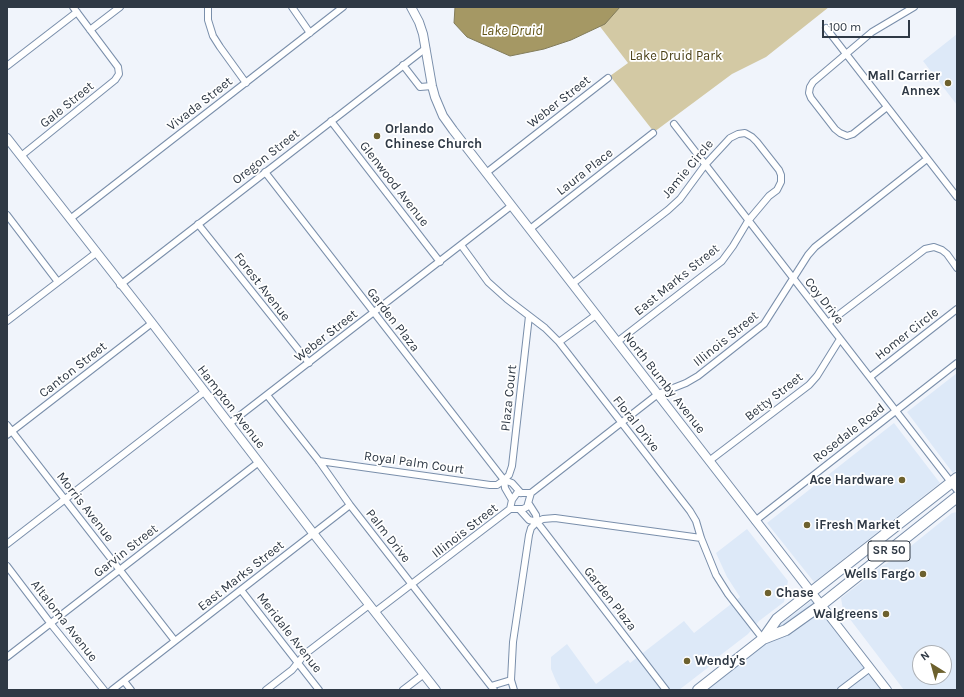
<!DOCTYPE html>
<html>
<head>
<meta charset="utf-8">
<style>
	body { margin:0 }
	#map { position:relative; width:964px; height:697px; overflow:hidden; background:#f0f4fb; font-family:Karla,sans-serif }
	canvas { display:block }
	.frame { position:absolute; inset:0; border:8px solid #2f3945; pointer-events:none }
	.north { position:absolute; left:912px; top:645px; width:40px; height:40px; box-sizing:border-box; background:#fff; border:1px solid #acb0b5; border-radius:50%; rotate:323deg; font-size:11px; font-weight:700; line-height:16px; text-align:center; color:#2f3945 }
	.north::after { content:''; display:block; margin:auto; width:14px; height:18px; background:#6d612e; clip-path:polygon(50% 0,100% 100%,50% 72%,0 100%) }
	.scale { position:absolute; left:822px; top:20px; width:88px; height:18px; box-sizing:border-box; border:2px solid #2f3945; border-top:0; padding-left:5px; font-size:12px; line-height:14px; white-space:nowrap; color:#2f3945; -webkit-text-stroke:3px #fff; paint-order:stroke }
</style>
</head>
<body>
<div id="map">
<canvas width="964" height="697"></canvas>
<div class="frame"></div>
<div class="north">N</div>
<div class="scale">100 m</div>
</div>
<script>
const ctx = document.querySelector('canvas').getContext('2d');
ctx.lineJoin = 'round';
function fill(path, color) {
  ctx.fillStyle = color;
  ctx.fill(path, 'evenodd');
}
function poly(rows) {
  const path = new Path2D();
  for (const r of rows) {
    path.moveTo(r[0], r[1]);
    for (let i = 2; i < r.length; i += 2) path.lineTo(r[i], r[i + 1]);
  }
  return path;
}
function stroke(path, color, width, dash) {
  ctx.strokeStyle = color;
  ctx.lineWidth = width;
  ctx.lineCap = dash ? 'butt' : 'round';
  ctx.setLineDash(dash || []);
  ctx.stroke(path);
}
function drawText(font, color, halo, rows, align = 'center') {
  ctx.font = font + ' Karla,sans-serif';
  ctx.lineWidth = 3.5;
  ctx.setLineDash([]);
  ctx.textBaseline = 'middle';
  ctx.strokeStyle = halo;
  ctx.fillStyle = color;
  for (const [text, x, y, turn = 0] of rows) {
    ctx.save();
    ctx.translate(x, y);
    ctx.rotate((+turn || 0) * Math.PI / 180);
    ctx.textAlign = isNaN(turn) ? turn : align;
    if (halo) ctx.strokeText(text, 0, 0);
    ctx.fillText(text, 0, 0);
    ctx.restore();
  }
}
fill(poly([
	[957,34,957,105,923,61],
	[957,373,957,469,953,473,907,412],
	[894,423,940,483,814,582,767,523],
	[957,512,957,690,904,690,843,610,841,598,882,566,896,558,952,513],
	[920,653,944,653,944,677,920,677],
	[747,529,788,581,784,602,759,621,748,634,709,664,710,666,679,690,561,690,556,681,551,669,551,657,567,644,596,684,628,660,630,663,684,621,694,633,740,597,727,577,716,553],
	[815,598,887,690,695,690]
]), '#dde9f8');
fill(poly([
	[585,7,829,7,766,57,732,74,654,132,610,76,628,63]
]), '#d3c9a4');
const water = poly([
	[455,7,620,7,605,24,571,40,544,49,510,56,467,37,454,23,455,7]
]);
fill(water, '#a59864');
stroke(water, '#827c5b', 1);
const minor = poly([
	[208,7,208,20,213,36,220,47,246,83],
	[292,7,310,33],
	[826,28,957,197],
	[90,30,120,7],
	[403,65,420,87,432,86],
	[7,66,77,12],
	[887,107,853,134,847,136,840,133,835,129,811,98,809,93,810,87,813,82,872,32,914,7],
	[331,121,440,262],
	[674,124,957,490],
	[21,156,115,80,119,74,118,67,73,7],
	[265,172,504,480,512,483,521,493],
	[486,173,608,78],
	[7,215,58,282],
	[70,219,343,7],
	[198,224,309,363],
	[530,229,653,133],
	[461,245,488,282,507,299,545,328,559,342,690,511,696,521,701,538,716,575,728,594,763,639],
	[572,284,668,210,680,199,705,165,730,138,738,134,745,133,752,137,757,142,779,170,781,175,781,182,777,190,769,196,748,221,733,246,722,261,617,342],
	[120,285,426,48],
	[7,321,96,253],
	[828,323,925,249,934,247,942,250,947,254,957,268],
	[559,342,596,315],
	[870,377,957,309],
	[267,395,319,461,350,505,494,690],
	[229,424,511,206],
	[7,425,175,641],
	[7,435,152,323],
	[319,461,490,485,497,485,504,480,509,475,512,466,529,316],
	[709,461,809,385,817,376,840,339],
	[504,480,505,488,512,500],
	[529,504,536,515,537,522,666,690],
	[510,509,523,509,527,507,531,493],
	[520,510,529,520,537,522],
	[755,521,957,363],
	[7,544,204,392],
	[7,566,51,624,104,690],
	[241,590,319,690],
	[375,612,510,509,512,500,517,493,531,493,658,394,686,383,698,376,764,324,808,255,815,247,927,159],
	[7,657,259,462],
	[124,681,131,690],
	[491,686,511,680],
	[112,690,350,505],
	[266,690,292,670,305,654,369,605],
	[403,690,424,674],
	[514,690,511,680,513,642,529,535,531,528,537,522,543,519,555,518,701,538],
	[841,690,870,668]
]);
const tertiary = poly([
	[411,7,419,22,423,34,432,86,435,97,443,116,453,130,887,690],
	[7,138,152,323,313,533,436,690]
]);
const trunk = poly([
	[763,639,786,630,821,605,957,497],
	[698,690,763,639,777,619,957,478]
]);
stroke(minor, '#7a8fab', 8);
stroke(tertiary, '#7a8fab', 10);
stroke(trunk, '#7a8fab', 12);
stroke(minor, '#fff', 6);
stroke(tertiary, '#fff', 8);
stroke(trunk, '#fff', 10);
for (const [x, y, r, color] of [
	[948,83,4,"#6d612e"],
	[377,136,4,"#6d612e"],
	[902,480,4,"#6d612e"],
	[807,525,4,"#6d612e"],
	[923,574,4,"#6d612e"],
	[768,593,4,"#6d612e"],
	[886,614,4,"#6d612e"],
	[687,661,4,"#6d612e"]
]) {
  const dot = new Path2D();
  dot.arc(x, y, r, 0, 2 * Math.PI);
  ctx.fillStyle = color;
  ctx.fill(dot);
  stroke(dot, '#fff', 1.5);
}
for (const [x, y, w] of [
	[889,551,42]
]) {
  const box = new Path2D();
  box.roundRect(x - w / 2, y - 10, w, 20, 3);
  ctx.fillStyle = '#fff';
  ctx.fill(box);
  stroke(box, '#2f3945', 1);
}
drawText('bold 12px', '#2f3945', null, [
	["SR 50",889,551]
]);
drawText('13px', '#473d13', '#fff', [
	["Lake Druid Park",676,56]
]);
drawText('bold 13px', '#2f3945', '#fff', [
	["Mall Carrier",940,76],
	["Annex",940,91],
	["Orlando",385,129,"left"],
	["Chinese Church",385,144,"left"],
	["Ace Hardware",894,480],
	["iFresh Market",815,525,"left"],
	["Wells Fargo",915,574],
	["Chase",776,593,"left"],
	["Walgreens",878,614],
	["Wendy's",695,661,"left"]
], 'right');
drawText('13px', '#2f3945', '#fff', [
	["Weber Street",559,102,-38],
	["Vivada Street",200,104,-38],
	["Gale Street",67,105,-39],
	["Oregon Street",266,157,-38],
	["Jamie Circle",688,169,-50],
	["Laura Place",585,172,-38],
	["Glenwood Avenue",394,184,52],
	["East Marks Street",677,280,-39],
	["Forest Avenue",262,287,52],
	["Coy Drive",824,301,52],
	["Garden Plaza",393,320,52],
	["Homer Circle",907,334,-38],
	["Weber Street",326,336,-38],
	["Illinois Street",726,339,-39],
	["Canton Street",73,370,-38],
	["North Bumby Avenue",664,383,52],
	["Betty Street",774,397,-38],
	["Plaza Court",509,398,-84],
	["Hampton Avenue",231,407,52],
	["Floral Drive",636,424,52],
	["Rosedale Road",849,433,-38],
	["Royal Palm Court",414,463,8],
	["Morris Avenue",85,507,52],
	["Illinois Street",465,531,-38],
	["Palm Drive",388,536,52],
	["Garvin Street",126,551,-38],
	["East Marks Street",241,576,-38],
	["Garden Plaza",610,599,52],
	["Altaloma Avenue",64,621,52],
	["Meridale Avenue",289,633,52]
]);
drawText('italic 14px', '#635516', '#fff', [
	["Lake Druid",512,31]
]);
</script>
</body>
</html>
